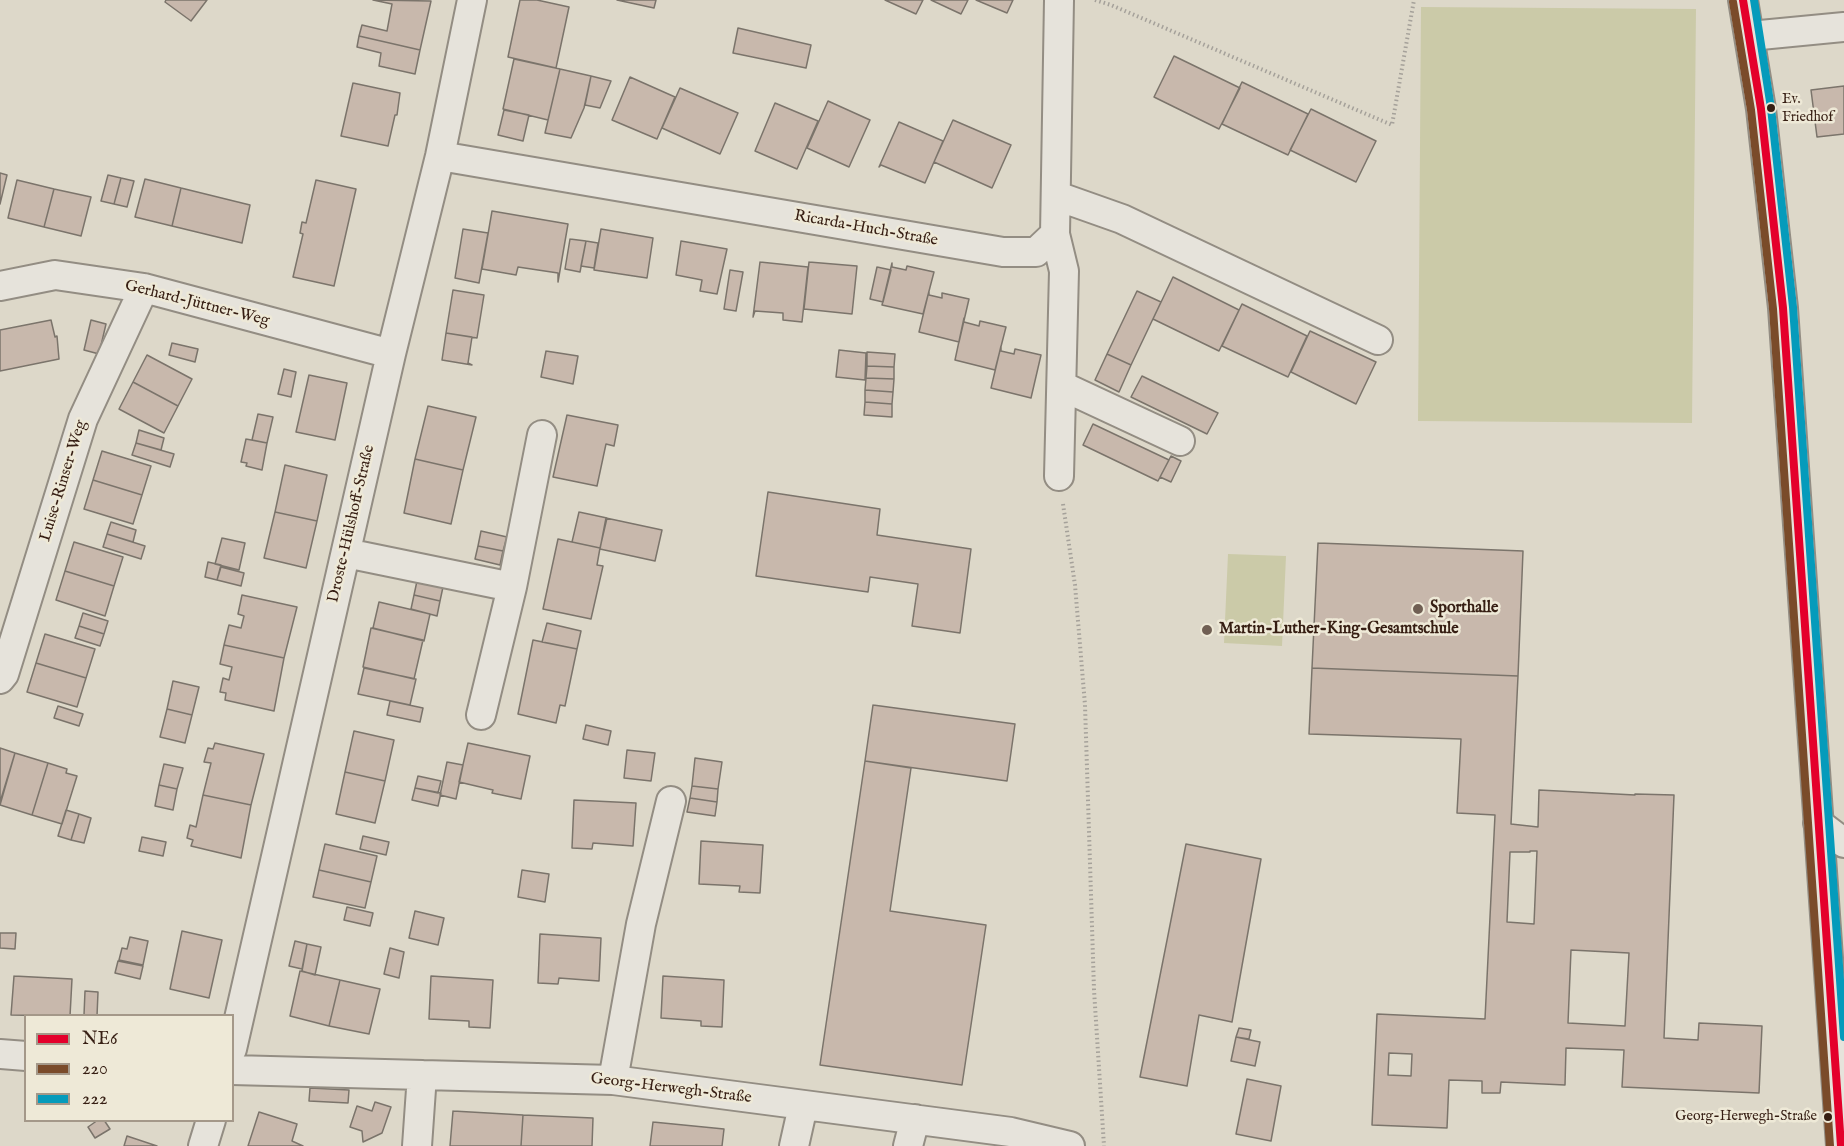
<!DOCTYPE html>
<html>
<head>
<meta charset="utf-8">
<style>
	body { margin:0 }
	#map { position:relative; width:1844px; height:1146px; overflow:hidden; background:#ddd8c9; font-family:"IM FELL English",serif }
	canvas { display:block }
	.legend { position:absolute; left:24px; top:1014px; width:210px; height:108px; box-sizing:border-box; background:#eee9d7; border:2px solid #a49889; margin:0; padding:8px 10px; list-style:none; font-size:18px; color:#361e13 }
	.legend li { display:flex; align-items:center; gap:12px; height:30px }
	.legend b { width:30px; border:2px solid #a49889 }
</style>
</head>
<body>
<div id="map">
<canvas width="1844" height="1146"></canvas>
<ul class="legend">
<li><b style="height:8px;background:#e4002b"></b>NE6</li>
<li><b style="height:8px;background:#7a4b2a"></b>220</li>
<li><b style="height:8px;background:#059bbb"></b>222</li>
</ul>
</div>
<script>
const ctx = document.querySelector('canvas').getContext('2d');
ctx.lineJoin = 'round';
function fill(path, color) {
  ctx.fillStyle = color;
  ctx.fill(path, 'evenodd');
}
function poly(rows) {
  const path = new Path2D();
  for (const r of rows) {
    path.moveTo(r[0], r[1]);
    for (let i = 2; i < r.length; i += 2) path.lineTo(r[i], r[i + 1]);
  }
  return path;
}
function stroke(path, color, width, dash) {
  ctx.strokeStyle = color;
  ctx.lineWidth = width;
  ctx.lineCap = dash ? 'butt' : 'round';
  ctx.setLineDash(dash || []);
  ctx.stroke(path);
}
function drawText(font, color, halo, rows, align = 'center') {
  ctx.font = font + ' "IM FELL English",serif';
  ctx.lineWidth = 5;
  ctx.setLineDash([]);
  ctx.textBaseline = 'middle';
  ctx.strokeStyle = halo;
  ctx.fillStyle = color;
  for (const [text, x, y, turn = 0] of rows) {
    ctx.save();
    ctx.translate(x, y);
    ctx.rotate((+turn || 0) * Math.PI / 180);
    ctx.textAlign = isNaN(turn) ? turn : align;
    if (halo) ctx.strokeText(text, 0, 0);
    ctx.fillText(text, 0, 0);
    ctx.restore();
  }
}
fill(poly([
	[1421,7,1696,9,1692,423,1418,421],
	[1228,554,1286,556,1282,646,1224,643]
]), '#cbcaa8');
const building = poly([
	[166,0,207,0,191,21,165,2,166,0],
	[373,0,431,1,420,50,359,36,362,25,387,31,392,4,373,0],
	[520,0,537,0,569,7,556,68,508,57,520,0],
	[617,0,656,0,654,8,617,0],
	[885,0,923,0,916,14,885,0],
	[931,0,968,0,961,14,931,0],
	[976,0,1013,0,1007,13,976,0],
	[738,28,811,45,806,68,733,53,738,28],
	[359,36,420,50,415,74,379,66,381,53,357,47,359,36],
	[1174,56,1240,88,1219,129,1154,97,1174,56],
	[514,59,560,69,548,120,503,109,514,59],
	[560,69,591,76,584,108,571,138,545,133,560,69],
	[591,76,611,81,600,108,585,105,591,76],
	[630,77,675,97,657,139,612,120,630,77],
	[1242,82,1308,114,1288,155,1222,124,1242,82],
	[353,83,400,93,397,115,395,115,388,146,341,136,353,83],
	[1844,86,1844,134,1817,137,1811,90,1844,86],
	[680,88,738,113,720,154,662,128,680,88],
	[828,101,870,120,849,167,807,148,828,101],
	[775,103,818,121,797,169,755,151,775,103],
	[1311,109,1376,141,1356,182,1290,150,1311,109],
	[504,110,529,115,523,141,498,135,504,110],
	[953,120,1011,145,992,188,934,162,953,120],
	[899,122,943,141,925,183,881,165,879,167,899,122],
	[0,173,7,175,0,204,0,173],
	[108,175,121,178,114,204,101,201,108,175],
	[121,178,134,181,127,207,114,204,121,178],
	[145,179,181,188,172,226,135,217,145,179],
	[17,180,54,189,44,227,8,218,17,180],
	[316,180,356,189,334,286,293,277,303,234,300,233,302,222,306,223,316,180],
	[181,188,250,205,242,243,172,226,181,188],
	[54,189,91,197,81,236,44,227,54,189],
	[492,211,568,224,558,282,558,273,518,267,516,275,482,269,492,211],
	[463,229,488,233,479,283,455,278,463,229],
	[601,229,653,238,647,278,594,270,601,229],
	[570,239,586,241,580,272,565,269,570,239],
	[586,241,598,243,594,268,581,266,586,241],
	[681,241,727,249,717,294,700,291,702,280,676,275,681,241],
	[760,262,808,267,802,322,783,320,783,313,755,311,753,317,760,262],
	[809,262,857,266,852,314,804,309,809,262],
	[892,263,892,267,906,270,907,266,934,272,923,314,882,305,892,263],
	[877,267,891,270,883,302,870,299,877,267],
	[730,270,743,272,736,311,724,309,730,270],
	[1173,277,1239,310,1219,351,1153,319,1173,277],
	[453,290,484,295,477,338,446,333,453,290],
	[929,291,929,295,942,298,942,293,969,299,959,342,919,332,929,291],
	[1137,291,1161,302,1131,365,1107,354,1137,291],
	[1242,304,1307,336,1288,377,1222,346,1242,304],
	[964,318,964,322,979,326,980,321,1006,327,995,370,955,360,964,318],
	[51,320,55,337,57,336,59,359,0,371,0,330,51,320],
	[91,320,106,324,99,354,84,350,91,320],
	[1310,331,1376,362,1356,404,1291,372,1310,331],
	[446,333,472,337,468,363,472,365,442,360,446,333],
	[172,343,198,349,195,362,169,355,172,343],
	[1001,346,1001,351,1014,354,1015,349,1041,355,1031,398,991,388,1001,346],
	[839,350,866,353,865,380,836,377,839,350],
	[546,351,578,356,573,384,541,377,546,351],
	[867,352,895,354,894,367,867,366,867,352],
	[1107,354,1131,365,1119,392,1095,380,1107,354],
	[147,355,192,379,178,406,133,382,147,355],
	[867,366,894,367,894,379,866,378,867,366],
	[284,369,296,372,291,397,278,394,284,369],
	[309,375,347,383,335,440,296,432,309,375],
	[1142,376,1218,413,1207,434,1131,397,1142,376],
	[866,378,894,379,893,392,865,390,866,378],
	[133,382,178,406,164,433,119,409,133,382],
	[865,390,893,392,892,404,865,402,865,390],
	[865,402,892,404,892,417,864,415,865,402],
	[428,406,476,417,463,470,415,459,428,406],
	[258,414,273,417,267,443,252,440,258,414],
	[567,415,618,425,614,446,606,444,597,486,553,477,567,415],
	[1093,424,1169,460,1158,481,1083,445,1093,424],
	[139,430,164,438,161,450,136,443,139,430],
	[246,439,267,443,262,470,246,466,247,463,241,462,246,439],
	[136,443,174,454,170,467,132,455,136,443],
	[102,451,151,466,142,495,93,480,102,451],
	[1171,456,1181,461,1171,482,1160,477,1171,456],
	[415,459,463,470,451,524,404,513,415,459],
	[285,465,327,475,317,521,275,512,285,465],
	[93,480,142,495,133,524,84,509,93,480],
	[768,492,880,509,877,535,971,549,960,633,912,626,918,584,870,577,868,592,756,576,768,492],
	[275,512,317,521,306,568,264,558,275,512],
	[579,512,607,518,600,548,572,542,579,512],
	[606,518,662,530,655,561,600,549,606,518],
	[111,522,136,530,133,542,107,534,111,522],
	[481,531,507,537,503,551,478,546,481,531],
	[107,534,145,546,141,559,103,547,107,534],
	[222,538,245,543,239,570,215,564,222,538],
	[558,539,600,548,597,565,603,566,591,619,543,609,558,539],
	[74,542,123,557,114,586,65,571,74,542],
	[1318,543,1523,551,1518,676,1312,668,1318,543],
	[478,546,503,551,500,565,475,559,478,546],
	[208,562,221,565,217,580,205,577,208,562],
	[221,567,244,573,241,586,217,580,221,567],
	[65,571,114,586,105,616,56,600,65,571],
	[417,581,443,587,440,601,414,595,417,581],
	[242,595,297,607,284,658,224,645,229,625,241,628,244,616,238,614,242,595],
	[414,595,440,601,437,616,411,609,414,595],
	[379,602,430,614,424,641,373,628,379,602],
	[83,613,108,621,104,634,79,626,83,613],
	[547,623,581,631,577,649,542,642,547,623],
	[79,626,104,634,100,646,75,638,79,626],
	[371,628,423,640,414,679,363,667,371,628],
	[45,634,95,649,86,678,36,663,45,634],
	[533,640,577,649,565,706,560,705,556,723,518,714,533,640],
	[224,645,284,658,274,711,225,700,226,693,220,692,223,678,229,680,232,667,220,664,224,645],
	[36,663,86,678,77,707,27,692,36,663],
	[364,668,416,679,410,705,358,694,364,668],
	[1312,668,1518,676,1511,824,1538,827,1539,790,1635,795,1635,794,1674,795,1664,1038,1698,1040,1699,1023,1762,1026,1759,1093,1622,1087,1624,1050,1566,1048,1565,1085,1501,1082,1500,1093,1482,1093,1482,1081,1449,1080,1447,1128,1372,1125,1377,1014,1485,1019,1495,815,1457,813,1461,739,1309,734,1312,668],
	[1530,851,1537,851,1534,924,1507,922,1510,852,1530,852,1530,851],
	[1571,950,1629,953,1625,1026,1568,1023,1571,950],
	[1389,1053,1412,1054,1411,1076,1388,1075,1389,1053],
	[173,681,199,687,192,715,167,709,173,681],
	[390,701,423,708,420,722,387,715,390,701],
	[873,705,1015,724,1007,781,865,761,873,705],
	[58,706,83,714,79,726,54,718,58,706],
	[167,709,192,715,185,743,160,737,167,709],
	[586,725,611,731,608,745,583,739,586,725],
	[354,731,394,740,385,781,345,772,354,731],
	[215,743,264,754,251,805,203,795,211,763,204,762,208,748,213,749,215,743],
	[468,743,530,756,521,799,492,793,493,790,459,782,468,743],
	[0,748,15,753,0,802,0,748],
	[627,750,655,753,651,781,624,778,627,750],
	[15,753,48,763,32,815,0,805,15,753],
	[695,758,722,762,718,789,692,786,695,758],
	[865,761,911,768,890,911,986,925,962,1085,820,1065,865,761],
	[447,762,463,765,456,799,440,795,447,762],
	[48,763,67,769,66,773,77,776,62,824,32,815,48,763],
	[164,764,183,768,177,789,159,785,164,764],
	[345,772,385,781,375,823,336,814,345,772],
	[418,776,441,781,438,793,415,788,418,776],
	[159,785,177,789,173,810,155,806,159,785],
	[692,786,718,789,717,802,690,798,692,786],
	[415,788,441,793,438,806,412,800,415,788],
	[203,795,251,805,241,858,191,846,193,840,187,838,190,825,196,827,203,795],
	[690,798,717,802,715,816,687,812,690,798],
	[574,800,636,803,633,846,593,843,592,849,572,848,574,800],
	[66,810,79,814,71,840,58,836,66,810],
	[79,814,91,818,84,843,71,840,79,814],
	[363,836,389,842,386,855,360,849,363,836],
	[142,837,166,842,163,856,139,851,142,837],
	[701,841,763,845,760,893,739,892,740,886,699,884,701,841],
	[325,844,377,856,371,882,319,870,325,844],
	[1186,844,1261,859,1232,1022,1199,1015,1187,1086,1140,1077,1186,844],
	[319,870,371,882,365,908,313,897,319,870],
	[522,870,549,874,545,902,518,897,522,870],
	[347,907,373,913,370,926,344,920,347,907],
	[415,911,444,918,438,945,409,938,415,911],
	[182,931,222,940,209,998,170,989,182,931],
	[0,933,16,933,15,949,0,948,0,933],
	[540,934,601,938,599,981,559,978,558,984,538,983,540,934],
	[130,937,148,941,143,965,119,960,122,948,127,949,130,937],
	[295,941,307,944,302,969,289,966,295,941],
	[307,944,321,947,315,975,302,971,307,944],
	[390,948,404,952,399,978,384,974,390,948],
	[118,961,143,966,140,979,115,973,118,961],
	[300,971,340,980,329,1026,290,1016,300,971],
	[14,976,72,979,70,1016,11,1015,14,976],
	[431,976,493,980,490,1028,469,1027,469,1021,429,1019,431,976],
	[663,976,724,980,722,1027,701,1026,701,1021,661,1018,663,976],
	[340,980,380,989,369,1034,329,1026,340,980],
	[85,991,98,992,97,1016,84,1015,85,991],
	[1239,1028,1251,1030,1249,1039,1236,1037,1239,1028],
	[1236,1037,1260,1042,1255,1066,1231,1061,1236,1037],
	[1247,1079,1281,1086,1271,1141,1236,1134,1247,1079],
	[310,1088,349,1090,348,1103,309,1101,310,1088],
	[375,1102,391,1107,382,1133,363,1142,362,1131,350,1127,357,1106,372,1111,375,1102],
	[453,1111,523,1115,521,1146,450,1146,453,1111],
	[259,1112,297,1124,292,1141,303,1146,248,1146,259,1112],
	[523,1115,593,1118,592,1146,521,1146,523,1115],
	[98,1120,104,1120,110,1129,95,1138,88,1127,98,1120],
	[653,1122,724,1129,722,1146,650,1146,653,1122],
	[127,1136,157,1146,124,1146,127,1136]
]);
fill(building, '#c8b8ac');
stroke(building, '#7b746b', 1.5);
const minor = poly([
	[1743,0,1761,109,1783,308,1841,1146],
	[1750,36,1844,27],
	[440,156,1003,252,1036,252,1055,234,1059,0],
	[1057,196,1122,219,1378,340],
	[1055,234,1064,271,1059,476],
	[0,286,55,275,144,288,391,354],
	[1062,386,1180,441],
	[346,553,512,587],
	[0,679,4,674,83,419,144,288],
	[481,715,512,587,542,435],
	[1818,823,1844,843],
	[232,1049,391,354,440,156,472,0],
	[0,1054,26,1056],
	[232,1070,613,1080,1011,1132,1070,1146],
	[613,1080,641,924,671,801],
	[203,1146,211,1120],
	[417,1146,422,1075],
	[794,1146,803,1106],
	[908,1146,915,1119]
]);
stroke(minor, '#938d83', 32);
stroke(poly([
	[1095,0,1111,5,1392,125,1414,0],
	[1063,504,1075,585,1085,705,1094,990,1104,1146]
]), '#a5a19a', 4, [1.5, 3]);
stroke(minor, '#e6e3db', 28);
stroke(poly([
	[1743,0,1761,109,1783,308,1841,1146]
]), '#e4002b', 8);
stroke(poly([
	[1733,2,1751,110,1773,309,1830,1146]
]), '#7a4b2a', 8);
stroke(poly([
	[1754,0,1771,108,1793,307,1844,1037]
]), '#059bbb', 8);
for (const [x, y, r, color] of [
	[1771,108,5,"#361e13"],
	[1418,609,6,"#705f53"],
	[1207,630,6,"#705f53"],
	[1828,1117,5,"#361e13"]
]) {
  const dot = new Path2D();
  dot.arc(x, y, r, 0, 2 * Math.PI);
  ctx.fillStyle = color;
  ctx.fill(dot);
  stroke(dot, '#eee9d7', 2);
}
drawText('14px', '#361e13', '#eee9d7', [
	["Ev.",1782,100],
	["Friedhof",1782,118],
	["Georg-Herwegh-Straße",1817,1117,"right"]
], 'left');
drawText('16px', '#361e13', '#eee9d7', [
	["Ricarda-Huch-Straße",866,229,10],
	["Gerhard-Jüttner-Weg",197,304,14],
	["Luise-Rinser-Weg",64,481,-73],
	["Droste-Hülshoff-Straße",352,524,-77],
	["Georg-Herwegh-Straße",671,1089,7]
]);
drawText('bold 16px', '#361e13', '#eee9d7', [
	["Sporthalle",1430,609],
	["Martin-Luther-King-Gesamtschule",1219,630]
], 'left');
</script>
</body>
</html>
